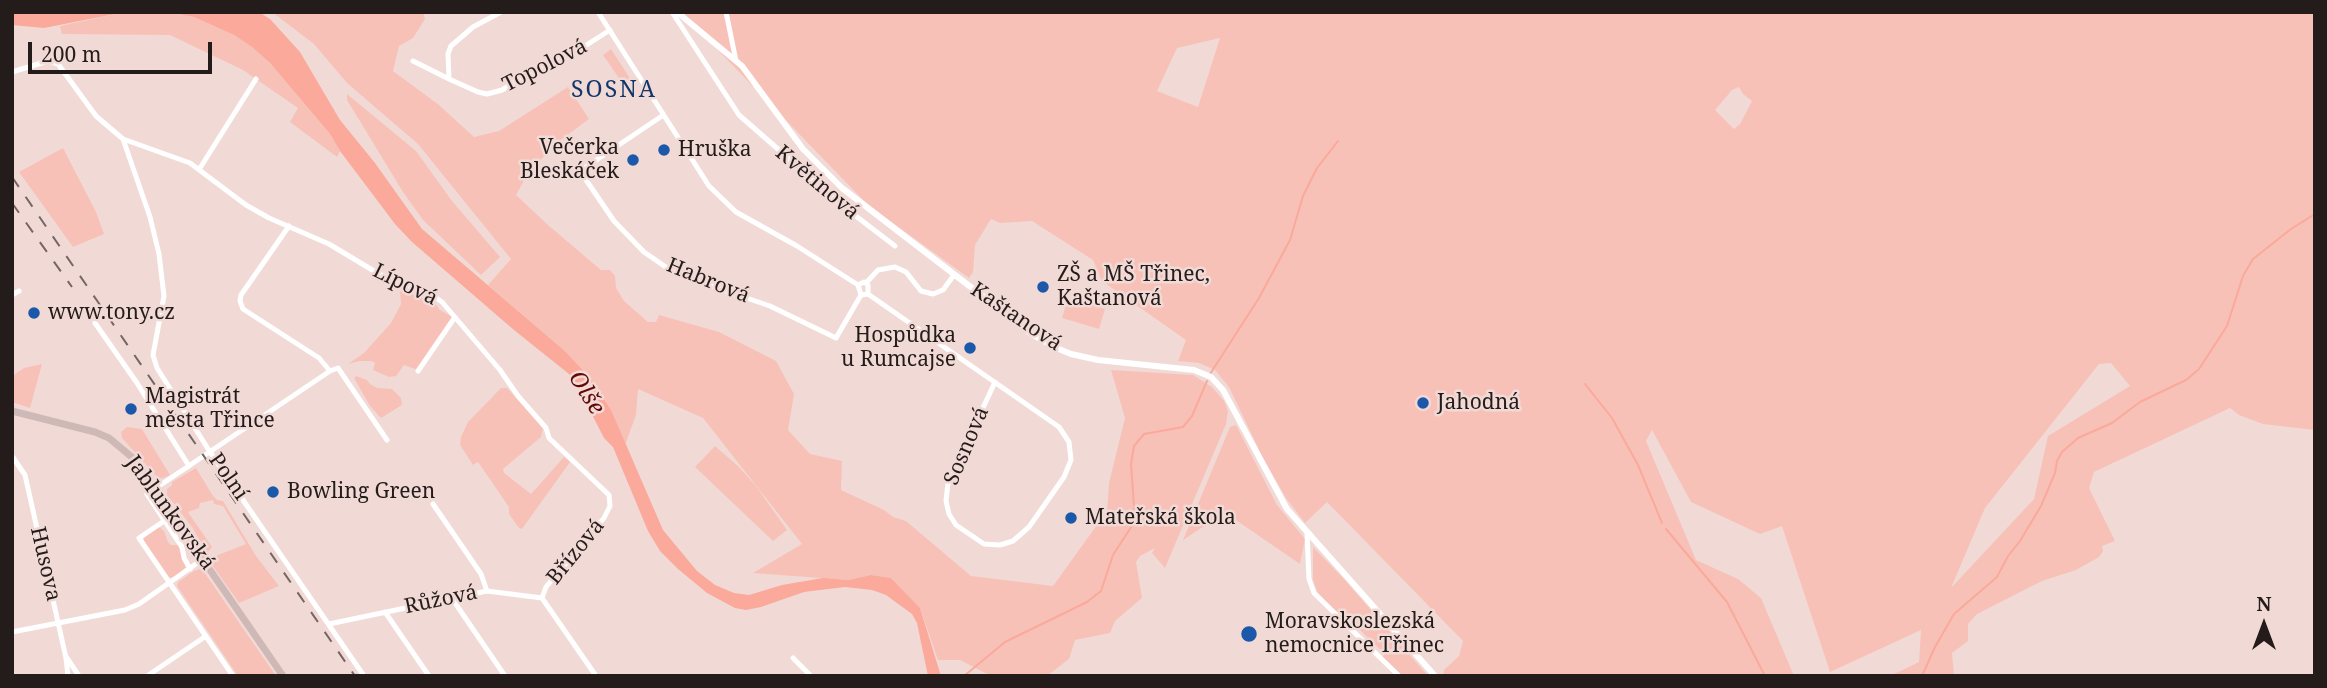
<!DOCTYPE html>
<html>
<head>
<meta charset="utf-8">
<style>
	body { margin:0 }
	#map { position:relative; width:2327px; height:688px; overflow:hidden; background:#f1dad6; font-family:"Noto Serif",serif }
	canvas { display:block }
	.frame { position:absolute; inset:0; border:14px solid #241c1b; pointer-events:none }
	.north { position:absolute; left:2229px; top:590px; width:70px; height:70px; -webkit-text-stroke:5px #f1dad6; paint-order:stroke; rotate:0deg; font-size:19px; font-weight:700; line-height:28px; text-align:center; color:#241c1b }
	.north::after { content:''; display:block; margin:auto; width:24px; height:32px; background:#241c1b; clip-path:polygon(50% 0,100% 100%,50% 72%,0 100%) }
	.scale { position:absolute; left:28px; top:42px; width:184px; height:32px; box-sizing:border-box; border:4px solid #241c1b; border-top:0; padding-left:9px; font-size:21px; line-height:24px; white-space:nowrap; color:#241c1b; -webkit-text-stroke:5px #f1dad6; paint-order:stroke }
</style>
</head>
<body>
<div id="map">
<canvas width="2327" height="688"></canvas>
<div class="frame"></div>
<div class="north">N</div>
<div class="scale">200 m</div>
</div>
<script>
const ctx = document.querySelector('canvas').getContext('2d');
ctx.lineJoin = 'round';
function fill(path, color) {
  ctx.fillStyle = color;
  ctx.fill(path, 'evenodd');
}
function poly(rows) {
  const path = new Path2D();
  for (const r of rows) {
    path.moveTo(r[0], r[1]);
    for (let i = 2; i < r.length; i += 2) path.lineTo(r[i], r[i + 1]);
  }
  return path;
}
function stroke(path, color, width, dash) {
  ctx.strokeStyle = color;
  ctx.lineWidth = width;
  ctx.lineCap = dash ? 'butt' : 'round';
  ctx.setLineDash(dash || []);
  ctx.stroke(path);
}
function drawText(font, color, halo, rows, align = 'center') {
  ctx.font = font + ' "Noto Serif",serif';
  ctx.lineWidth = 5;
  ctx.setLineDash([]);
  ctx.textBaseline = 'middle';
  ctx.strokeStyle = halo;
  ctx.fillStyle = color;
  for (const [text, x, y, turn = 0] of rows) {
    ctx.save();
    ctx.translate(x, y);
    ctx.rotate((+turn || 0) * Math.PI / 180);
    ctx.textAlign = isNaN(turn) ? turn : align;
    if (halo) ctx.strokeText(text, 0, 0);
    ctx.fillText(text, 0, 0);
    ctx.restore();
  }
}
fill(poly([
	[125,12,168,12,194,17,234,35,252,47,274,67,330,134,340,151,337,157,290,122,298,108,243,70,170,35,62,34,60,26],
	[272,12,423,12,425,19,413,38,399,46,393,71,439,105,474,137,499,131,568,87,589,119,554,145,527,175,516,195,548,225,601,270,610,270,615,276,616,288,624,301,648,322,656,322,659,315,719,332,776,361,794,394,788,430,810,454,842,461,841,490,884,510,893,517,906,521,971,576,1053,586,1107,511,1109,483,1125,418,1111,370,1193,375,1212,387,1224,401,1228,411,1226,424,1165,568,1152,553,1155,548,1140,556,1136,562,1142,598,1115,621,1110,633,1075,640,1069,659,1047,676,991,676,960,660,938,660,920,608,891,578,871,575,848,580,753,573,802,544,703,418,638,389,636,415,625,445,611,410,591,379,564,350,488,285,511,259,418,144,347,83,314,44],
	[681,12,2315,12,2315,430,2263,424,2239,415,2230,408,2094,472,2089,488,2115,541,2102,546,2103,551,2099,557,2076,570,2042,581,1977,614,1968,624,1968,641,1952,653,1954,676,1890,676,1919,662,1921,630,1830,672,1782,526,1760,534,1691,502,1652,430,1646,441,1696,560,1738,579,1761,598,1794,676,1443,676,1444,670,1459,656,1463,641,1327,502,1305,523,1286,498,1262,456,1229,387,1215,370,1199,363,1178,361,1186,340,1102,281,1093,260,1032,221,1000,223,991,219,975,245,973,272,969,278,868,205],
	[1220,38,1198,107,1157,91,1177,48],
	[1739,87,1743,94,1752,101,1740,124,1734,129,1715,110,1732,90],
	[2111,363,2130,386,2048,436,2034,499,1951,588,1985,508,2099,364],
	[611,49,631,80,624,85,603,55],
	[347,94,416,151,452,201,500,257,481,275,423,220,403,192,347,100],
	[63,148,96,212,104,234,73,247,19,172],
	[400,291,433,301,440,310,454,318,418,370,404,365,396,376,389,377,373,370,375,363,372,361,360,361,348,364,364,353,391,323,401,304],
	[1068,298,1105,309,1099,329,1062,318],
	[42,364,30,408,12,402,12,376,24,368],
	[356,376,367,380,370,384,377,388,392,389,401,398,402,405,381,418,370,406,354,378],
	[501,388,507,388,543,427,541,437,503,469,504,473,531,494,564,457,570,462,522,529,519,528,509,514,509,507,478,462,473,465,460,445,461,437,468,422],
	[1236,425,1277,505,1305,539,1300,564,1227,514,1218,517,1183,540,1230,427],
	[127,427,142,429,170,475,163,478,158,478,122,438,121,432],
	[715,446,739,467,756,486,787,530,773,541,695,467],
	[196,468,213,496,217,500,223,501,256,556,279,586,239,603,208,559,246,544,223,506,214,504,213,500,200,503,199,508,188,512,212,547,207,553,192,527,167,495,167,489,172,485,172,482],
	[159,527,164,531,168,542,171,545,178,545,186,567,174,578,169,577,144,541,144,538],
	[1313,547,1345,580,1428,676,1403,676,1382,657,1385,654,1367,637,1350,620,1347,623,1318,593,1313,580],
	[200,569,204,572,276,676,238,676,177,586,178,582,194,571]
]), '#f8c1b7');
fill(poly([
	[12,12,125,12,44,28,12,25],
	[168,12,259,12,270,19,300,52,340,120,375,163,422,229,565,351,591,379,611,410,663,530,697,571,715,585,734,593,749,595,782,585,823,578,848,580,871,575,891,578,920,608,941,676,928,676,917,623,912,614,886,595,872,590,845,587,804,592,761,607,746,610,735,608,707,593,678,569,660,551,648,531,613,447,604,438,578,387,569,374,514,330,412,242,395,224,340,151,330,134,271,64,252,47,234,35,194,17]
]), '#faa99b');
stroke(poly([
	[1210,374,1259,298,1290,240,1303,196,1317,168,1338,141],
	[1585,384,1612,418,1638,465,1662,523],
	[1666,529,1727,602,1765,676],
	[964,676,1005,642,1087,602,1101,591,1113,555,1135,521,1131,464,1134,446,1144,434,1183,427,1192,416,1207,381],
	[1922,676,1935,647,1954,614,1997,577,2008,556,2020,541,2041,506,2055,473,2057,461,2062,452,2078,438,2112,423,2140,402,2186,380,2199,369,2227,326,2243,276,2253,259,2291,229,2315,214]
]), '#faa99b', 2);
stroke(poly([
	[501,12,473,27,451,46,448,54,449,79,478,92,487,94,502,90,551,60,585,46,610,30],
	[598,12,709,186,736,212,797,246,858,285],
	[672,12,739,115,844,207,895,246],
	[726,12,736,61],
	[413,61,449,79],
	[12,72,48,61,58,64,96,116,123,139,190,163,246,205,269,218,329,244,379,274,432,295,442,302,500,370,518,396,546,428,549,438,609,495,610,506,604,518,546,587,542,598],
	[662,116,580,171,614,221,644,252,676,274,770,306,836,338,861,295,868,294,868,285,864,282,858,285,861,295],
	[123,139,150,217,159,254,164,296,153,355,157,368,210,452,364,676],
	[200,168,256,79],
	[289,226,241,295,240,301,243,309,319,358,330,371],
	[866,283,878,270,895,267,906,272,921,291,933,294,943,290,954,275],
	[868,294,1059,427,1069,442,1071,460,1064,477,1029,527,1013,541,1000,545,984,544,956,525,949,514,946,501,948,483,995,382],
	[12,295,19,291],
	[95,323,137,383,189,466],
	[418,371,455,317],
	[12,456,25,475,66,658,68,676],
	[433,504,481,574,487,591],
	[164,521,139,538,233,676],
	[1307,533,1309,579,1314,593,1399,676],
	[190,569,184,558,182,547,147,494,330,371,338,368,387,440],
	[451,597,505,676],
	[385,612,429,676],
	[329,624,487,591,542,598,596,676],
	[12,632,125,610,139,604,203,559],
	[67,658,79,676],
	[793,658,811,676],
	[147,676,206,636]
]), '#fff', 5);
stroke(poly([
	[677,12,742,66,803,149,842,188,1033,335,1054,347,1071,354,1098,360,1194,370,1211,377,1223,390,1287,509,1435,676]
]), '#fff', 6);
stroke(poly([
	[12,411,95,432,109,438,133,458,283,676]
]), '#ceb9b6', 7);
stroke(poly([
	[12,177,355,676],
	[12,203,72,287]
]), '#746664', 2, [12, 12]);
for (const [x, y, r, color] of [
	[664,150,7,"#1c58a9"],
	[633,160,7,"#1c58a9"],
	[1043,287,7,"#1c58a9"],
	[34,313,7,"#1c58a9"],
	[970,348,7,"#1c58a9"],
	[1423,403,7,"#1c58a9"],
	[131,409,7,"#1c58a9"],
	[273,492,7,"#1c58a9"],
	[1071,518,7,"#1c58a9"],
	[1249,634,9,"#1c58a9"]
]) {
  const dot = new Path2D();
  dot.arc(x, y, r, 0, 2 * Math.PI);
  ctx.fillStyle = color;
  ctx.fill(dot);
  stroke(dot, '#f1dad6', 2.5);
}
drawText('21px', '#241c1b', '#f1dad6', [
	["Topolová",545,66,-27],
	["Květinová",817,183,40],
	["Habrová",708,281,22],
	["Lípová",405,285,26],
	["Kaštanová",1016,317,34],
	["Sosnová",967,446,-67],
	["Polní",228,477,55],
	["Jablunkovská",170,513,54],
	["Břízová",576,552,-51],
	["Husova",45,564,77],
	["Růžová",441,600,-12]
]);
drawText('21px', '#241c1b', '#f1dad6', [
	["Večerka",619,148,"right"],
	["Bleskáček",619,172,"right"],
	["Hruška",678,150],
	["ZŠ a MŠ Třinec,",1057,275],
	["Kaštanová",1057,299],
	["www.tony.cz",48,313],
	["Hospůdka",956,336,"right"],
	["u Rumcajse",956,360,"right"],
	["Magistrát",145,397],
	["města Třince",145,421],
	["Jahodná",1437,403],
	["Bowling Green",287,492],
	["Mateřská škola",1085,518],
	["Moravskoslezská",1265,622],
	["nemocnice Třinec",1265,646]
], 'left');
ctx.letterSpacing = '2px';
drawText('23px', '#11366a', '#f1dad6', [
	["SOSNA",614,90]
]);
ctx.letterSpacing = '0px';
drawText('italic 23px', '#630804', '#f1dad6', [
	["Olše",586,393,58]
]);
</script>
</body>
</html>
